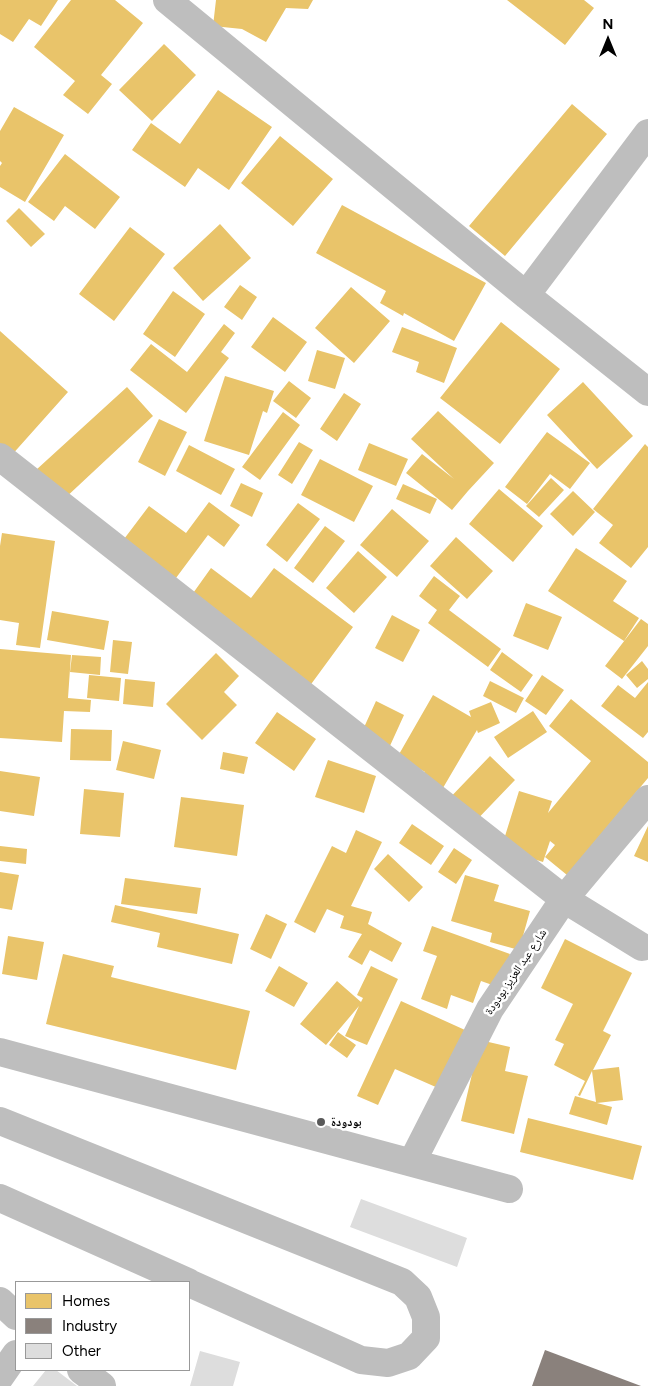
<!DOCTYPE html>
<html>
<head>
<meta charset="utf-8">
<style>
	body { margin:0 }
	#map { position:relative; width:648px; height:1386px; overflow:hidden; background:#fff; font-family:Figtree,sans-serif }
	canvas { display:block }
	.legend { position:absolute; left:15px; top:1281px; width:175px; height:90px; box-sizing:border-box; background:#fff; border:1px solid #999; margin:0; padding:6px 9px; list-style:none; font-size:15px; color:#000 }
	.legend li { display:flex; align-items:center; gap:10px; height:25px }
	.legend b { width:25px; border:1px solid #999 }
	.north { position:absolute; left:583px; top:15px; width:50px; height:50px; -webkit-text-stroke:4px #fff; paint-order:stroke; rotate:0deg; font-size:14px; font-weight:700; line-height:20px; text-align:center; color:#000 }
	.north::after { content:''; display:block; margin:auto; width:18px; height:22px; background:#000; clip-path:polygon(50% 0,100% 100%,50% 72%,0 100%) }
</style>
</head>
<body>
<div id="map">
<canvas width="648" height="1386"></canvas>
<ul class="legend">
<li><b style="height:14px;background:#e9c46a"></b>Homes</li>
<li><b style="height:14px;background:#8a817c"></b>Industry</li>
<li><b style="height:14px;background:#ddd"></b>Other</li>
</ul>
<div class="north">N</div>
</div>
<script>
const ctx = document.querySelector('canvas').getContext('2d');
ctx.lineJoin = 'round';
function fill(path, color) {
  ctx.fillStyle = color;
  ctx.fill(path, 'evenodd');
}
function poly(rows) {
  const path = new Path2D();
  for (const r of rows) {
    path.moveTo(r[0], r[1]);
    for (let i = 2; i < r.length; i += 2) path.lineTo(r[i], r[i + 1]);
  }
  return path;
}
function stroke(path, color, width, dash) {
  ctx.strokeStyle = color;
  ctx.lineWidth = width;
  ctx.lineCap = dash ? 'butt' : 'round';
  ctx.setLineDash(dash || []);
  ctx.stroke(path);
}
function drawText(font, color, halo, rows, align = 'center') {
  ctx.font = font + ' Figtree,"Noto Naskh Arabic",sans-serif';
  ctx.lineWidth = 5;
  ctx.setLineDash([]);
  ctx.textBaseline = 'middle';
  ctx.strokeStyle = halo;
  ctx.fillStyle = color;
  for (const [text, x, y, turn = 0] of rows) {
    ctx.save();
    ctx.translate(x, y);
    ctx.rotate((+turn || 0) * Math.PI / 180);
    ctx.textAlign = isNaN(turn) ? turn : align;
    if (halo) ctx.strokeText(text, 0, 0);
    ctx.fillText(text, 0, 0);
    ctx.restore();
  }
}
fill(poly([
	[0,0,58,0,41,26,29,19,13,42,0,34],
	[71,0,115,0,143,23,101,75,112,84,88,114,63,95,75,81,34,47],
	[216,0,313,0,308,9,286,8,266,42,242,29,213,26],
	[507,0,584,0,594,8,565,45],
	[164,44,196,75,152,121,119,90],
	[218,90,272,127,229,190,198,168,185,187,132,150,151,123,180,144],
	[572,104,607,134,505,256,469,226],
	[14,107,64,135,25,202,0,187,0,166,2,163,0,161,0,131],
	[280,136,333,179,293,226,241,183],
	[65,154,120,197,95,229,65,206,54,221,28,202],
	[342,205,486,283,454,341,404,313,403,316,380,303,386,291,316,253],
	[19,208,45,234,31,247,6,221],
	[220,224,251,258,203,301,173,268],
	[130,227,165,254,114,321,79,294],
	[240,285,257,297,242,320,224,307],
	[351,287,390,321,354,363,315,328],
	[173,291,205,314,175,357,143,334],
	[273,317,307,342,285,372,251,347],
	[501,322,560,369,500,444,440,398],
	[224,324,235,333,221,352,229,358,186,413,130,370,151,344,187,372],
	[402,327,457,348,444,383,416,372,419,362,392,352],
	[0,331,68,392,10,457,0,448],
	[317,350,345,358,335,389,308,381],
	[225,376,274,391,267,413,263,411,249,455,204,441],
	[289,381,311,398,296,418,273,401],
	[583,382,633,436,597,469,547,415],
	[127,387,153,416,63,500,36,470],
	[344,393,361,404,337,441,320,429],
	[438,411,494,463,468,491,452,510,406,473,422,454,454,479,411,439],
	[283,412,300,425,260,480,242,467],
	[159,419,187,432,165,476,138,462],
	[547,432,590,463,570,489,550,474,527,504,505,487],
	[299,442,313,450,292,484,278,475],
	[369,443,408,459,396,486,358,470],
	[645,444,648,447,648,547,631,568,599,543,613,525,593,509],
	[189,445,235,469,221,495,176,471],
	[320,459,373,486,354,522,301,495],
	[551,478,564,490,539,517,526,506],
	[241,483,263,493,252,517,230,506],
	[403,484,437,499,430,514,396,499],
	[499,489,543,526,513,562,469,524],
	[573,491,595,512,573,536,550,514],
	[209,502,240,525,224,547,208,535,173,582,121,543,149,506,186,533],
	[298,503,320,519,287,562,266,545],
	[392,509,429,541,397,577,360,545],
	[325,526,345,541,313,583,294,568],
	[2,533,55,541,40,648,16,645,19,623,0,620,0,546],
	[456,537,493,571,467,599,430,566],
	[576,548,627,581,613,601,639,618,624,641,548,591],
	[358,551,387,577,354,613,326,588],
	[211,568,251,598,274,568,353,627,309,687,191,596],
	[434,576,460,596,449,610,501,649,488,667,428,623,437,610,419,596],
	[526,603,562,617,548,650,513,636],
	[52,611,109,621,104,650,47,640],
	[392,615,420,630,403,662,375,648],
	[641,619,648,624,648,646,622,679,605,666],
	[113,640,132,642,128,674,110,672],
	[0,649,71,655,68,698,91,700,90,712,64,711,62,742,0,738],
	[502,652,533,675,521,692,490,670],
	[216,653,239,676,224,692,237,705,202,740,166,704],
	[72,655,101,657,100,675,70,672],
	[642,661,648,669,648,679,637,688,626,675],
	[89,675,121,678,119,701,87,698],
	[542,675,564,690,546,715,525,701],
	[125,679,155,682,153,707,123,704],
	[490,681,524,698,516,713,483,696],
	[648,682,648,732,643,738,601,706,618,685,635,698],
	[433,695,471,717,469,711,491,702,500,723,478,733,477,730,440,793,420,781,425,772,398,756],
	[571,699,648,762,648,778,567,875,545,857,555,845,550,841,543,862,501,849,519,791,552,801,548,813,591,761,549,726],
	[376,701,404,715,389,748,361,734],
	[533,711,547,732,508,758,494,737],
	[277,712,316,739,294,771,255,743],
	[71,729,112,730,111,761,70,760],
	[123,741,161,750,154,779,116,770],
	[223,752,248,757,244,774,220,769],
	[490,756,515,780,468,829,443,805],
	[328,760,376,776,364,813,315,797],
	[0,771,40,777,34,816,0,811],
	[84,789,124,793,120,837,80,834],
	[181,797,244,805,237,856,174,847],
	[412,824,444,846,431,865,399,843],
	[648,826,648,862,634,856],
	[356,830,382,842,351,906,372,912,368,924,402,943,392,962,370,950,362,965,348,957,362,934,340,928,344,916,327,909,315,933,294,922,332,846,346,853],
	[0,846,27,849,26,864,0,861],
	[454,848,472,860,456,884,438,872],
	[388,854,423,887,409,902,374,869],
	[0,872,19,875,12,910,0,908],
	[465,875,499,885,494,901,530,911,519,950,490,942,492,933,451,921],
	[125,878,201,888,197,914,121,904],
	[115,905,239,934,232,964,157,947,160,933,111,922],
	[266,914,287,924,271,959,250,949],
	[432,926,510,954,498,987,481,981,473,1003,451,995,447,1009,421,999,437,956,423,951],
	[8,936,44,942,37,980,2,974],
	[565,939,632,973,603,1031,611,1035,593,1070,619,1067,623,1100,597,1103,612,1107,607,1125,569,1114,575,1096,596,1102,592,1071,580,1096,578,1095,585,1081,554,1065,564,1044,555,1040,573,1004,541,988],
	[63,954,114,966,111,977,250,1011,236,1070,46,1024],
	[279,966,308,983,294,1007,265,991],
	[371,966,398,979,367,1045,345,1036,359,1006,326,1045,300,1024,337,981,361,1002,363,998,357,995],
	[401,1001,465,1030,438,1088,395,1069,378,1105,357,1096],
	[338,1032,356,1045,347,1058,329,1045],
	[480,1040,510,1047,505,1071,528,1076,514,1134,461,1121],
	[528,1118,642,1146,633,1180,520,1152]
]), '#e9c46a');
fill(poly([
	[545,1350,641,1386,532,1386]
]), '#8a817c');
fill(poly([
	[361,1199,467,1238,457,1267,350,1227],
	[200,1351,240,1362,233,1386,190,1386],
	[46,1370,56,1370,77,1386,33,1386]
]), '#ddd');
stroke(poly([
	[167,0,526,295,648,392],
	[526,295,648,133],
	[0,457,564,899,642,947],
	[0,1052,509,1189],
	[0,1121,402,1282,418,1297,426,1317,426,1338,409,1356,388,1363,361,1360,189,1283],
	[412,1162,490,1009,564,899,648,799],
	[0,1198,188,1282],
	[0,1301,16,1316],
	[81,1370,102,1386],
	[0,1377,16,1354]
]), '#bebebe', 28);
for (const [x, y, r, color] of [
	[321,1122,5,"#595959"]
]) {
  const dot = new Path2D();
  dot.arc(x, y, r, 0, 2 * Math.PI);
  ctx.fillStyle = color;
  ctx.fill(dot);
  stroke(dot, '#fff', 2);
}
drawText('12px', '#000', '#fff', [
	["شارع عبد العزيز بودودة",516,972,-56]
]);
drawText('bold 12px', '#000', '#fff', [
	["بودودة",331,1122]
], 'left');
</script>
</body>
</html>
